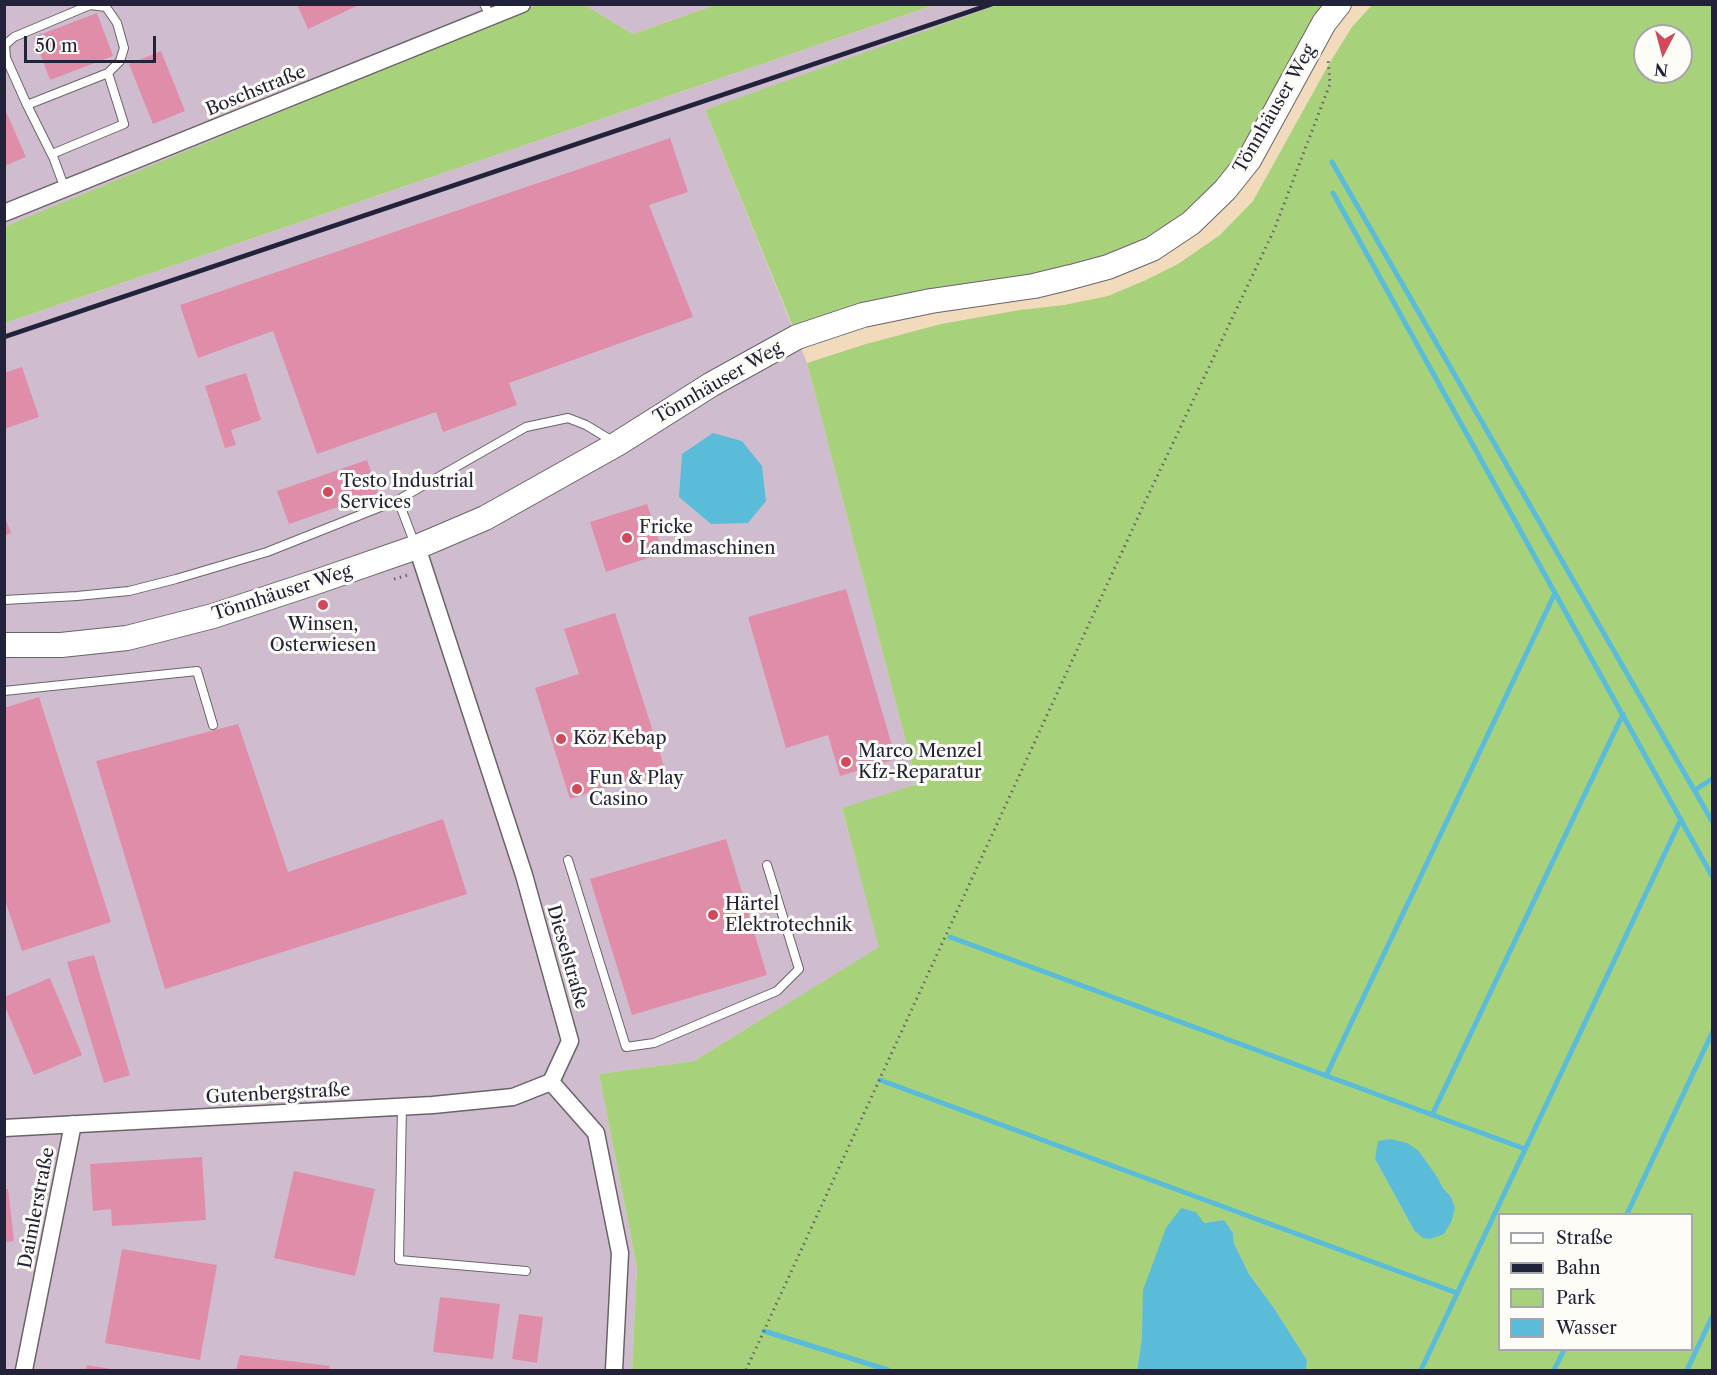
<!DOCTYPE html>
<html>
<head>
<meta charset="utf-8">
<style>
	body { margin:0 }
	#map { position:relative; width:1717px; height:1375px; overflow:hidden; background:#f2dbbd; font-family:"Libre Caslon Text",serif }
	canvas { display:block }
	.frame { position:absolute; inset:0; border:6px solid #22223b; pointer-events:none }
	.legend { position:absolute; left:1498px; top:1213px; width:195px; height:138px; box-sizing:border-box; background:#fdfcf7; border:2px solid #a5a5ac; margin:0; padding:8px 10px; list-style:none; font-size:18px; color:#22223b }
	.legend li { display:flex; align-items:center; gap:12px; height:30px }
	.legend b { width:30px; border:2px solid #a5a5ac }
	.north { position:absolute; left:1633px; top:24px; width:60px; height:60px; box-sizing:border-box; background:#fdfcf7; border:2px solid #a5a5ac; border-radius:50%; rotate:186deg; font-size:16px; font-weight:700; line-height:24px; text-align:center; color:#22223b }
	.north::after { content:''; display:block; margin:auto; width:21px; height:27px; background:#d1495b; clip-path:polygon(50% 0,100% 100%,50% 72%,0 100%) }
	.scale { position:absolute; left:24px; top:36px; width:132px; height:27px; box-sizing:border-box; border:3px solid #22223b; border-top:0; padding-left:8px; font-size:18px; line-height:21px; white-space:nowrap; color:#22223b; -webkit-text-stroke:4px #fdfcf7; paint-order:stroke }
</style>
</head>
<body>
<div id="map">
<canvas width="1717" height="1375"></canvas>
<div class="frame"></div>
<ul class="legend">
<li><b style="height:8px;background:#fff"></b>Straße</li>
<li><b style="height:8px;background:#22223b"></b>Bahn</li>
<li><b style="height:16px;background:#a8d17c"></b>Park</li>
<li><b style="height:16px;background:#5abcd9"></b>Wasser</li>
</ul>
<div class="north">N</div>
<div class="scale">50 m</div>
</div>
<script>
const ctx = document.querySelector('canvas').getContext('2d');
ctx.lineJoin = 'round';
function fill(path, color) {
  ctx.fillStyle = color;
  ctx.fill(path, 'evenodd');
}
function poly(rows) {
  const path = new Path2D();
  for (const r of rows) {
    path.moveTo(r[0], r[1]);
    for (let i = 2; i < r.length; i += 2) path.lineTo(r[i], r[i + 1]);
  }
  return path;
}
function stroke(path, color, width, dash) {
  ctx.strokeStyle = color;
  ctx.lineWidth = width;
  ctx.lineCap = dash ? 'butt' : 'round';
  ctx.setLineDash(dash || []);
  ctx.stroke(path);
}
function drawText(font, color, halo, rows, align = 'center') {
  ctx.font = font + ' "Libre Caslon Text",serif';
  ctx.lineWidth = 6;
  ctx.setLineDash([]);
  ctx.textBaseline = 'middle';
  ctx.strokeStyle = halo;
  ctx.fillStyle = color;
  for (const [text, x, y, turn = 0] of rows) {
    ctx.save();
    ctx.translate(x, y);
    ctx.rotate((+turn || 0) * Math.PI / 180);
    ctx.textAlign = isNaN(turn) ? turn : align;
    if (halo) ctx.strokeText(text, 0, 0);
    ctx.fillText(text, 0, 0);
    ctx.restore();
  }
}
fill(poly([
	[5,5,537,5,5,227],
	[585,5,715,5,633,34],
	[934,5,1021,5,705,110,807,363,917,784,842,809,880,947,694,1061,599,1074,637,1268,632,1370,4,1370,5,323]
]), '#cfbdcf');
fill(poly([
	[537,5,585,5,633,34,715,5,934,5,5,323,4,227],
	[997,5,1329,5,1245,152,1187,215,1148,241,1104,259,794,329,705,110],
	[1372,5,1712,5,1712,1370,1306,1370,1307,1360,1274,1308,1249,1274,1234,1243,1233,1233,1223,1220,1204,1223,1142,1337,1137,1370,632,1370,637,1268,599,1074,694,1061,879,947,842,808,917,784,807,363,866,344,941,324,1020,310,1064,305,1108,296,1146,280,1178,264,1220,235,1253,201,1329,64,1352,27],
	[1645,36,1681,36,1681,72,1645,72],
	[1419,1151,1438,1178,1443,1188,1451,1197,1414,1230,1375,1159],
	[1500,1214,1692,1214,1692,1350,1500,1350]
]), '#a8d17c');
fill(poly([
	[713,433,742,441,762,466,766,501,748,523,711,524,679,497,682,454],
	[1390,1139,1407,1143,1419,1151,1438,1178,1443,1188,1451,1197,1455,1208,1451,1222,1444,1234,1430,1239,1423,1238,1414,1230,1409,1221,1375,1159,1378,1141],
	[1181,1208,1196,1212,1204,1223,1224,1220,1233,1233,1234,1243,1249,1274,1274,1308,1307,1360,1306,1370,1137,1370,1142,1337,1143,1290,1166,1228]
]), '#5abcd9');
stroke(poly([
	[1332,162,1712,821],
	[1333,193,1712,876],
	[1695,790,1712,779],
	[950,937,1525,1149],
	[1326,1076,1555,593],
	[880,1080,1457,1293],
	[1432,1115,1623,714],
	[1627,1214,1712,1033],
	[764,1331,888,1370],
	[1421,1370,1681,819],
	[1554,1370,1564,1350],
	[1687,1370,1712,1317]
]), '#5abcd9', 5);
fill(poly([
	[297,4,361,4,308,29],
	[97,13,113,56,50,80,34,37],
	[161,51,185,111,153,124,129,64],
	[4,107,26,157,4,166],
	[670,138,688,192,649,205,693,317,509,383,517,405,443,432,436,412,317,454,273,331,198,358,180,305],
	[22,367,39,417,4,429,4,373],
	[246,373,261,420,231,430,236,445,225,448,205,386],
	[367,460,378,493,289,524,277,491],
	[647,504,663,553,606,572,590,522],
	[4,515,11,533,4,536],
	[846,589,896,759,840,776,828,735,786,748,748,617],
	[615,613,665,769,570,799,535,688,579,674,564,629],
	[39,697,111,922,22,951,4,897,4,708],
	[238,724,288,872,443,819,467,894,165,989,96,761],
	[726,839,767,975,632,1015,590,879],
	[94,955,130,1075,104,1083,67,962],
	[50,978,82,1055,34,1075,4,1004,4,997],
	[202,1157,206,1220,112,1226,111,1209,93,1211,90,1164],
	[294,1171,375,1189,355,1276,274,1258],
	[4,1189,8,1189,14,1241,4,1242],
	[122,1249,217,1265,200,1360,105,1343],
	[440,1297,500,1304,493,1359,433,1352],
	[519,1314,543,1317,537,1363,512,1359],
	[240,1355,330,1366,329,1370,236,1370],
	[87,1365,110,1369,110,1370,86,1370]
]), '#e08da9');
const lane = poly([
	[484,4,491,17],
	[27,105,108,73,120,61,124,48,117,23,106,7,90,5,14,37,5,45,6,58,27,105,54,159,65,189],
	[52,154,124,124,108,73],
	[398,500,526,427,568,418,586,425,614,442],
	[4,600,77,596,129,591,176,579,267,552,398,500,416,547],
	[4,691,197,671,213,725],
	[568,860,626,1047,654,1043,777,991,799,969,767,865],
	[402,1107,399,1260,526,1271]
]);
const street = poly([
	[4,213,522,4],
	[417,547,524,875,570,1041,551,1082,596,1133,620,1253,614,1370],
	[4,1128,433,1105,513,1097,551,1082],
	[24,1370,73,1124]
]);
const secondary = poly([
	[4,645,61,645,127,638,213,616,316,582,417,547,485,518,617,444,712,384,797,337,863,315,931,301,1034,286,1071,277,1108,267,1152,249,1191,223,1225,190,1249,160,1324,23,1339,4]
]);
stroke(lane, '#6b6368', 10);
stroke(street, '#6b6368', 19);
stroke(secondary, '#6b6368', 26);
stroke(poly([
	[394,579,408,575],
	[746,1370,1145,502,1274,230,1330,84,1328,59]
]), '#6b6368', 3, [1.5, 4.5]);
stroke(lane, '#fff', 8);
stroke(street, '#fff', 16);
stroke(secondary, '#fff', 24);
stroke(poly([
	[4,337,992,4]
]), '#22223b', 4.5);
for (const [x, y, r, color] of [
	[328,492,6,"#d1495b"],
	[627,538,6,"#d1495b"],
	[323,605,6,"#d1495b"],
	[561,739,6,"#d1495b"],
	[846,762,6,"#d1495b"],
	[577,789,6,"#d1495b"],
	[713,915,6,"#d1495b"]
]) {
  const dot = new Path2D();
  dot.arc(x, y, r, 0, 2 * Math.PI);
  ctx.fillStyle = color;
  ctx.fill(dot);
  stroke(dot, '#fdfcf7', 2);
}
drawText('18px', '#22223b', '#fdfcf7', [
	["Boschstraße",256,91,-22],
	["Tönnhäuser Weg",1275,109,-60],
	["Tönnhäuser Weg",718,383,-30],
	["Tönnhäuser Weg",282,593,-18],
	["Dieselstraße",567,957,74],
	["Gutenbergstraße",278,1094,-3],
	["Daimlerstraße",37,1208,-79]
]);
drawText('18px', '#22223b', '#fdfcf7', [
	["Testo Industrial",340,482],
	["Services",340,503],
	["Fricke",639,528],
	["Landmaschinen",639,549],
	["Winsen,",323,625,"center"],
	["Osterwiesen",323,646,"center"],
	["Köz Kebap",573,739],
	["Marco Menzel",858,752],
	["Kfz-Reparatur",858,773],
	["Fun & Play",589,779],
	["Casino",589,800],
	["Härtel",725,905],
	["Elektrotechnik",725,926]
], 'left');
</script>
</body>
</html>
